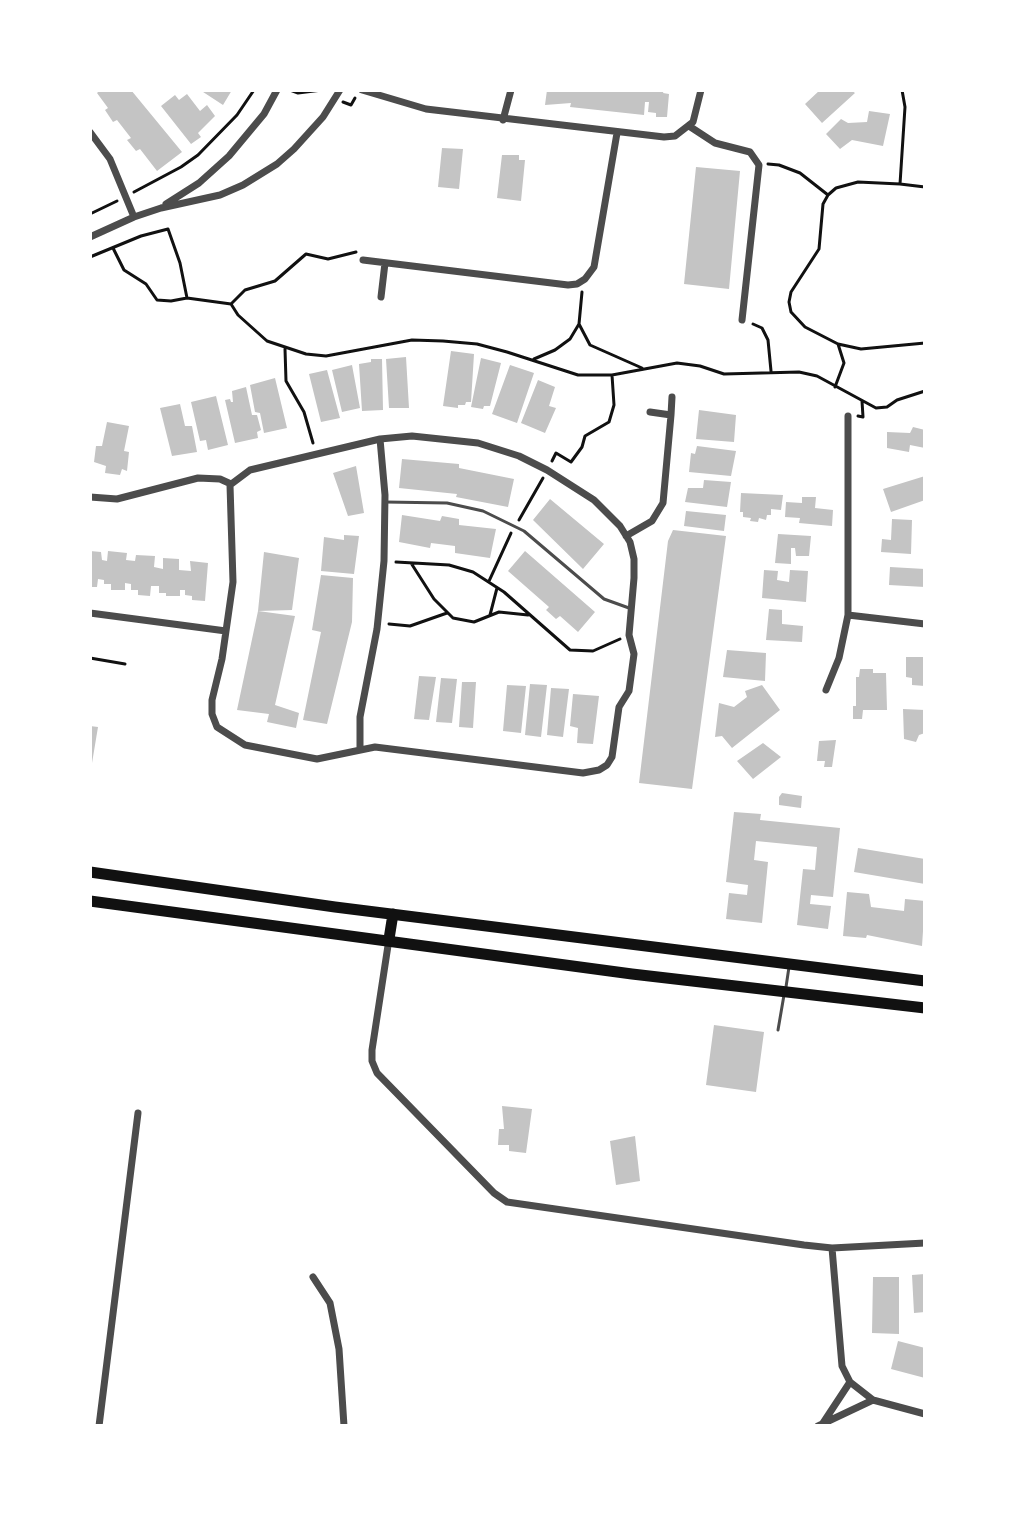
<!DOCTYPE html>
<html>
<head>
<meta charset="utf-8">
<style>
	body { margin:0 }
	#map { position:relative; width:1015px; height:1516px; overflow:hidden; background:#fff; font-family:Helvetica,sans-serif }
	canvas { display:block }
	.frame { position:absolute; inset:0; border:92px solid #fff; pointer-events:none }
</style>
</head>
<body>
<div id="map">
<canvas width="1015" height="1516"></canvas>
<div class="frame"></div>
</div>
<script>
const ctx = document.querySelector('canvas').getContext('2d');
ctx.lineJoin = 'round';
function fill(path, color) {
  ctx.fillStyle = color;
  ctx.fill(path, 'evenodd');
}
function poly(rows) {
  const path = new Path2D();
  for (const r of rows) {
    path.moveTo(r[0], r[1]);
    for (let i = 2; i < r.length; i += 2) path.lineTo(r[i], r[i + 1]);
  }
  return path;
}
function stroke(path, color, width, dash) {
  ctx.strokeStyle = color;
  ctx.lineWidth = width;
  ctx.lineCap = dash ? 'butt' : 'round';
  ctx.setLineDash(dash || []);
  ctx.stroke(path);
}
fill(poly([
	[100,90,131,90,182,152,157,171,140,149,136,151,127,140,131,138,117,120,113,122,105,110,108,108,97,93],
	[200,90,232,90,223,105],
	[547,90,664,90,663,93,669,94,667,117,656,117,656,113,648,112,649,102,645,102,644,115,570,107,571,103,545,105],
	[820,90,851,90,855,93,822,123,805,104],
	[187,94,200,111,207,105,215,116,198,133,201,137,191,144,161,106,175,95,179,100],
	[869,111,890,114,883,146,852,140,840,149,826,134,841,119,848,123,867,122],
	[442,148,463,149,459,189,438,187],
	[502,155,519,155,519,160,525,160,521,201,497,198],
	[696,167,740,171,729,289,684,284],
	[451,351,474,354,471,402,466,402,465,405,458,405,458,408,443,406],
	[406,357,409,408,389,408,386,359],
	[481,358,501,363,490,406,484,406,483,409,471,407],
	[371,359,382,359,383,410,362,411,359,364,371,362],
	[352,365,360,408,342,412,332,370],
	[510,365,534,373,517,423,492,414],
	[327,370,340,418,321,422,309,374],
	[275,378,287,428,264,433,260,413,255,412,250,385],
	[538,380,555,387,549,406,556,408,545,433,521,423],
	[246,387,252,415,257,415,261,430,257,432,258,438,235,443,225,400,230,399,231,402,233,402,232,391],
	[216,396,228,445,208,450,206,440,200,441,191,402],
	[180,404,185,426,192,426,197,452,172,456,160,408],
	[699,410,736,415,734,442,696,439],
	[107,422,129,426,124,451,129,452,127,471,122,469,120,475,105,473,106,466,94,462,96,446,102,446],
	[913,427,925,430,925,448,910,445,909,452,887,448,887,432,910,433],
	[697,446,736,451,731,476,689,472,691,453,695,454],
	[402,459,459,464,459,468,514,479,508,507,456,497,457,494,399,488],
	[356,466,364,513,348,516,333,473],
	[925,476,925,500,891,512,883,489],
	[704,480,731,482,727,507,685,502,688,488,703,488],
	[741,493,783,495,781,510,771,509,771,515,767,515,766,520,759,518,758,522,750,521,751,518,743,517,743,512,740,512],
	[802,497,816,497,815,508,833,510,832,526,799,523,800,518,785,517,786,502,802,503],
	[550,499,604,544,583,569,533,520],
	[686,511,726,515,724,531,684,526],
	[402,515,440,521,442,516,459,519,459,525,496,529,490,558,455,553,455,546,431,543,430,548,399,542],
	[892,519,912,520,911,554,881,552,882,539,891,540],
	[673,530,726,536,692,789,639,783,668,541],
	[778,534,811,536,809,556,796,556,795,548,791,548,791,564,775,563],
	[344,535,359,536,354,574,321,571,324,537,344,540],
	[90,551,101,552,102,560,107,561,108,551,127,553,126,560,135,561,136,555,155,556,154,567,163,569,163,558,179,559,179,570,191,571,190,561,208,563,205,601,192,600,192,596,185,595,185,590,180,590,180,596,166,596,166,593,159,593,159,586,151,586,150,596,138,595,138,590,131,590,131,584,125,583,125,590,111,590,111,584,104,584,104,580,98,579,97,587,90,587],
	[525,551,595,612,578,632,560,616,556,619,546,610,549,607,508,571],
	[264,552,299,558,292,610,258,611,295,616,275,705,299,713,296,728,267,722,269,714,237,710,258,611],
	[890,567,925,569,925,587,889,585],
	[764,570,778,571,777,580,789,582,790,570,808,571,806,602,762,598],
	[321,575,353,578,352,622,327,724,303,720,321,632,312,630],
	[769,609,782,610,782,624,803,626,802,642,766,640],
	[727,650,766,653,765,681,723,677],
	[906,657,925,657,925,686,912,685,912,678,906,677],
	[860,669,873,669,873,673,886,673,887,710,863,710,862,719,853,719,853,706,856,706,856,677,859,677],
	[419,676,436,677,429,720,414,719],
	[441,678,457,679,452,723,436,722],
	[462,682,476,682,473,728,459,727],
	[530,684,547,685,541,737,525,735],
	[507,685,526,686,521,733,503,731],
	[762,685,780,710,732,748,722,736,715,737,719,703,734,707,747,697,745,691],
	[551,688,569,689,563,737,547,735],
	[573,694,599,696,593,744,577,743,578,728,570,726],
	[903,709,925,710,925,733,919,735,916,742,904,739],
	[90,726,98,727,92,763,90,763],
	[836,740,832,767,824,767,825,761,817,761,819,741],
	[763,743,781,757,753,779,737,761],
	[782,793,802,796,801,808,779,805,779,797],
	[734,812,761,814,760,820,840,828,833,897,811,895,810,904,831,906,828,929,797,925,803,869,815,870,817,847,756,841,754,860,768,862,762,923,726,919,729,893,747,895,748,885,726,882],
	[858,848,925,859,925,884,854,872],
	[847,892,869,894,871,907,904,911,905,899,925,901,922,946,867,935,866,938,843,936],
	[714,1025,764,1032,756,1092,706,1085],
	[502,1106,532,1109,526,1153,509,1151,509,1145,498,1145,499,1129,504,1129],
	[635,1136,640,1181,616,1185,610,1141],
	[925,1274,925,1312,914,1313,912,1275],
	[873,1277,899,1277,899,1334,872,1333],
	[898,1341,925,1348,925,1378,891,1369]
]), '#c4c4c4');
stroke(poly([
	[290,90,298,93,322,90],
	[902,90,905,107,900,184,925,187],
	[343,102,351,105,355,98],
	[768,164,779,165,800,173,828,195],
	[134,192,181,167,198,155,237,115,254,90],
	[90,214,117,201],
	[113,248,124,270,146,284,157,300,171,301,187,298],
	[90,257,141,236,168,229,180,263,187,298,231,304,238,315,267,341,306,354,326,356,412,340,443,341,477,344,507,352,578,375,612,375,677,363,700,366,724,374,799,372,817,376,876,408,887,407,897,400,925,391],
	[231,304,245,290,275,281,306,254,328,259,356,252],
	[579,324,590,345,642,368],
	[753,324,762,328,768,340,771,371],
	[838,344,861,349,925,343],
	[285,349,286,381,304,412,313,443],
	[534,359,555,350,570,339,579,324,582,292],
	[835,387,844,363,838,344,805,327,791,312,789,302,791,292,819,249,823,204,828,195,836,188,858,182,900,184],
	[858,416,863,417,862,401],
	[552,461,556,453,571,462,582,447,585,436,609,422,614,405,612,375],
	[519,520,543,478],
	[396,562,449,565,473,572,504,592,570,650,593,651,620,639],
	[411,563,434,599,453,618,474,622,499,612,528,615],
	[489,581,511,533],
	[490,615,497,588],
	[389,624,410,626,447,613],
	[90,658,125,664]
]), '#111', 3);
stroke(poly([
	[385,502,447,503,483,511,524,531,604,599,629,608],
	[786,987,789,967],
	[778,1030,784,995]
]), '#4c4c4c', 3);
stroke(poly([
	[362,90,426,109,664,137,675,136,693,122,701,90],
	[503,120,511,90],
	[689,126,715,143,750,152,759,165,742,320],
	[90,132,110,159,134,217],
	[166,204,199,183,229,156,264,114,277,90],
	[90,237,134,217,161,208,220,195,243,185,277,164,294,149,323,117,340,90],
	[363,260,568,285,577,284,585,279,594,267,617,133],
	[381,297,385,263],
	[671,415,672,397],
	[412,436,478,443,519,456,547,470,594,500,620,526,630,542,634,559,634,578,629,635,634,654,629,691,619,707,612,757,607,765,599,770,583,773,375,747,317,759,245,745,217,727,212,714,212,700,222,659,233,582,230,485,250,470,380,439,412,436],
	[90,497,117,499,198,478,220,479,231,484],
	[626,536,652,521,663,503,671,415,650,412],
	[90,613,226,631],
	[848,615,925,624],
	[826,690,839,658,848,615,848,416],
	[360,748,360,717,377,629,384,561,385,495,380,439],
	[389,939,372,1050,372,1061,377,1073,494,1193,507,1202,804,1245,832,1248,925,1243],
	[832,1248,842,1366,850,1382,873,1400,925,1414],
	[313,1277,330,1303,339,1349,344,1426],
	[823,1423,850,1382],
	[99,1426,138,1113],
	[818,1426,873,1400]
]), '#4c4c4c', 7);
stroke(poly([
	[90,872,335,907,925,981],
	[90,901,632,974,925,1008],
	[389,939,393,914]
]), '#111', 11);
</script>
</body>
</html>
